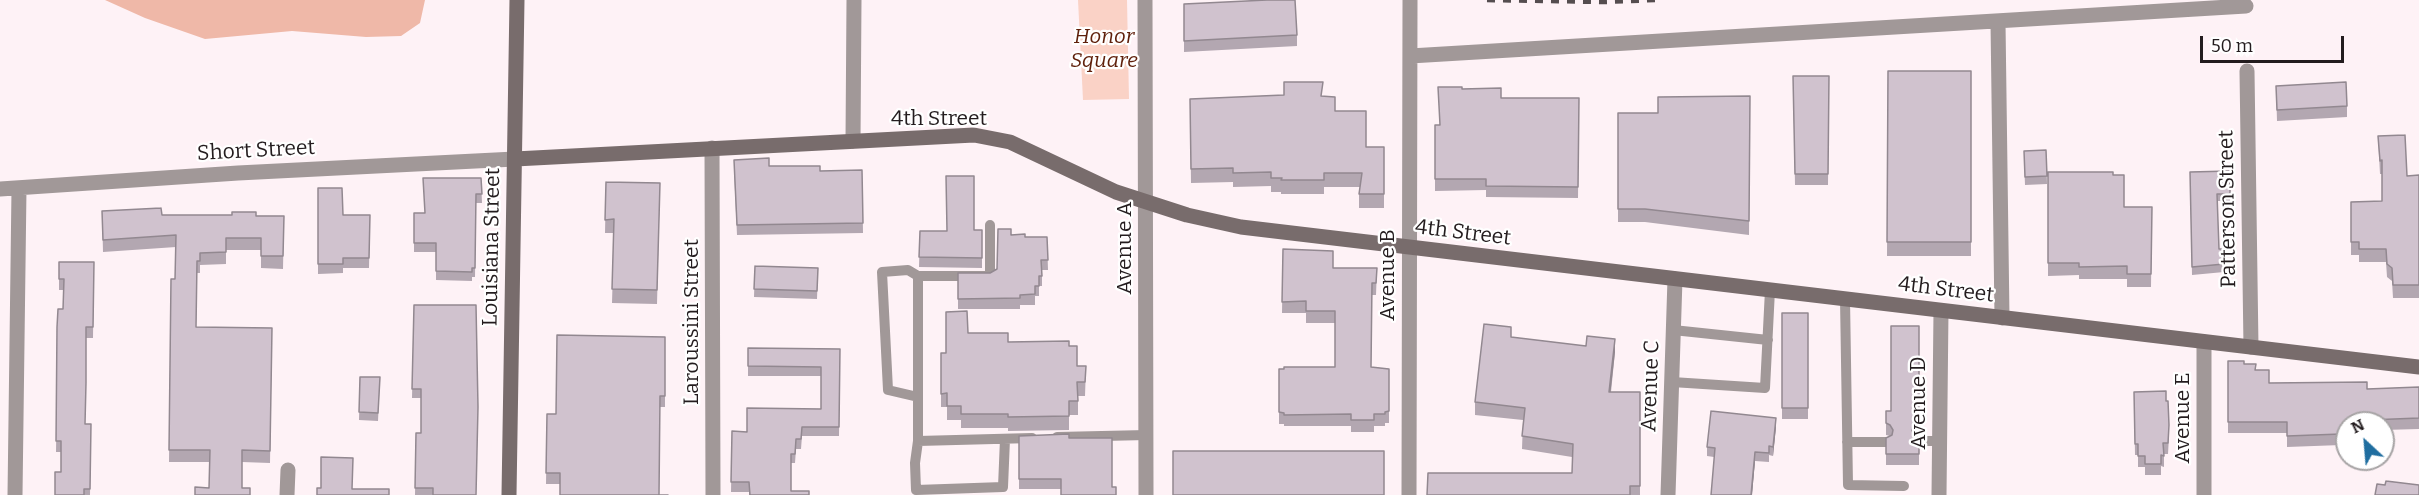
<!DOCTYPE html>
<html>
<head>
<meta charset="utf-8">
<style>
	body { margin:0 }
	#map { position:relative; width:2419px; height:495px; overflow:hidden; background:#fef2f6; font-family:Bitter,serif }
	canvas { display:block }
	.north { position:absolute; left:2335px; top:411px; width:60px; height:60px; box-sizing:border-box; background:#fff; border:2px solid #a7a4a5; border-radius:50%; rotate:334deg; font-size:16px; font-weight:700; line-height:24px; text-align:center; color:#231c1e }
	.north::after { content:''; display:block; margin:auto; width:21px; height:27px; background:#206ea0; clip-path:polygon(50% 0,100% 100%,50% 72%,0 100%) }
	.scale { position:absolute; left:2200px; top:36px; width:144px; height:27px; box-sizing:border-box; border:3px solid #231c1e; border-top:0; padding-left:8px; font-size:18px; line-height:21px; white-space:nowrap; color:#231c1e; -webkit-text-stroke:4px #fff; paint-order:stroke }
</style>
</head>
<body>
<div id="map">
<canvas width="2419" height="495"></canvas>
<div class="north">N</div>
<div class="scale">50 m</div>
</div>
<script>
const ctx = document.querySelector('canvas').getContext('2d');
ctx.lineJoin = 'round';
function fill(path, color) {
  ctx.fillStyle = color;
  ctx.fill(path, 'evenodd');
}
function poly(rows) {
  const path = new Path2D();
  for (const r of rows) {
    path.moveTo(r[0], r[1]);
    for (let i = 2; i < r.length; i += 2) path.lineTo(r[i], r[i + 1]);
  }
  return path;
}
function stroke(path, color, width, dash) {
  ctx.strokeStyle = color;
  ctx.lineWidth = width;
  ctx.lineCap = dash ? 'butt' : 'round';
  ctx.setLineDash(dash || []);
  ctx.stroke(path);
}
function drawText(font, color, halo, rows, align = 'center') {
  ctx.font = font + ' Bitter,serif';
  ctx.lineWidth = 4.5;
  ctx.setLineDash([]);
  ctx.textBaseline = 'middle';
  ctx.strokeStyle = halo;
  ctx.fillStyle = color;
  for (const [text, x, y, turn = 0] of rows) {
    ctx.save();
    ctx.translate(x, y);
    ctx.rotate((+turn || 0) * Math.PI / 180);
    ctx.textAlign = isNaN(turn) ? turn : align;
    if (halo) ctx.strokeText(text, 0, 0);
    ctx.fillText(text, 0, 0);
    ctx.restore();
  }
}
fill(poly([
	[1078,0,1127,0,1129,99,1083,100]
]), '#fad2c6');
fill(poly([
	[105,0,425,0,420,23,401,36,366,37,292,31,205,39,145,18]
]), '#efb8a8');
stroke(poly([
	[990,225,990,276,918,276,918,441,1032,438],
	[1845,299,1848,485,1904,486],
	[1673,330,1768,340],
	[1672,382,1765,388,1770,290],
	[918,397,888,390,882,272,908,270,918,276],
	[1057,437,1147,435],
	[918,441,915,463,916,490,1003,487,1005,439],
	[1919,441,1940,441],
	[1847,442,1886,442]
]), '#a19898', 10);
stroke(poly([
	[1145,0,1146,495],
	[1998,22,2002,318],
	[1410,56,2246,6],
	[2247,71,2251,347],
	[853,141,854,0],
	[712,148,713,495],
	[0,189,238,173,515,159],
	[15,495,19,189],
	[287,495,288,470],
	[1409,495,1410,0],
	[1668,495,1675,279],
	[1939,495,1941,311],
	[2204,495,2204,342]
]), '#a19898', 15);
stroke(poly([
	[515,159,974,135,1010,142,1116,192,1187,215,1241,227,2419,367],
	[509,495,517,0]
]), '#786c6c', 15);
stroke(poly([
	[1487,0,1604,2,1655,0]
]), '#554d4f', 4.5, [8, 8]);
fill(poly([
	[1184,4,1297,35,1297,46,1184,52],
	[1888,71,1971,71,1971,256,1887,256],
	[1793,76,1829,76,1828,185,1795,185],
	[2276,86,2347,106,2347,117,2277,121],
	[1462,89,1501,98,1579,98,1578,198,1486,197,1486,190,1435,191,1435,125,1439,125],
	[1322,96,1366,147,1384,147,1384,208,1359,208,1359,194,1360,187,1324,187,1324,194,1281,194,1281,192,1271,192,1271,186,1233,187,1233,182,1191,183,1190,99],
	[1750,96,1749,235,1645,222,1618,222,1618,113,1658,113],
	[2378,136,2407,176,2419,175,2419,298,2393,298,2392,281,2387,277,2386,262,2359,262,2359,255,2351,255,2351,202,2382,201,2382,174,2380,174],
	[2046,150,2047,184,2025,185,2024,159],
	[769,166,820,171,862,170,863,233,737,235,734,170],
	[2230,171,2230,201,2217,201,2219,249,2224,249,2224,272,2192,275,2190,172],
	[2048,172,2113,175,2124,207,2152,207,2151,287,2127,287,2127,279,2079,279,2079,275,2048,276],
	[481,178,482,203,476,203,475,277,472,277,472,281,436,280,436,252,414,252,414,213,424,213],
	[606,182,660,183,657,304,612,303,614,233,605,233],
	[318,188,343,215,370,215,369,268,343,268,343,273,318,274],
	[102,211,162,215,284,216,283,269,261,268,261,250,226,250,226,264,200,265,200,273,197,273,196,327,272,328,270,463,242,462,209,488,210,462,169,462,171,279,175,279,176,247,103,252],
	[982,230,982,268,919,267,920,231,947,231],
	[1025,237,1047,237,1048,270,1042,270,1042,286,1039,286,1039,296,1035,296,1035,305,1020,305,1020,309,958,309,958,273,990,273,997,269],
	[1283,249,1333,268,1377,268,1376,295,1372,295,1371,367,1389,369,1389,423,1385,423,1385,426,1374,426,1374,432,1351,432,1351,426,1284,426,1284,424,1279,424,1279,369,1335,367,1335,323,1306,323,1306,313,1282,313],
	[59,262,94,262,93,338,86,338,85,424,91,424,90,495,55,495,61,472,61,452,56,452,58,309,63,309,64,290,59,290],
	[755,266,818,268,817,299,754,297],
	[414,305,476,495,415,495,416,433,421,433,421,398,412,398],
	[1782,313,1808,313,1808,419,1782,419],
	[968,333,1008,342,1069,346,1077,366,1086,366,1085,396,1078,396,1078,415,1069,415,1069,430,1008,431,1008,428,961,428,961,420,947,420,947,407,941,407,941,353,946,353],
	[665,337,665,407,660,407,560,495,560,484,546,484,547,414,556,414],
	[1511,337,1615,352,1611,392,1640,392,1640,495,1427,495,1572,473,1572,457,1522,449,1523,420,1475,415,1475,402],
	[748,348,840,349,839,436,802,436,801,449,796,449,795,463,791,463,791,491,809,495,749,495,749,492,731,492,732,431,747,432,821,409,821,376,748,376],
	[2228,361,2244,364,2255,370,2269,383,2367,389,2419,387,2419,429,2383,430,2383,423,2347,423,2347,456,2341,454,2341,445,2287,447,2287,433,2228,433],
	[360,377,380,377,378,421,359,420],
	[2134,392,2169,436,2168,454,2164,454,2164,467,2161,466,2161,475,2145,475,2145,467,2138,467,2138,455,2135,455],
	[1886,411,1919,434,1915,436,1919,437,1919,465,1886,465,1886,438,1890,436,1886,435],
	[1776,427,1773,456,1769,455,1769,462,1755,461,1752,495,1714,457,1707,456,1707,447],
	[1069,434,1061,489,1019,489,1019,436],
	[2349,459,2368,459,2368,460,2349,460]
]), '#b3a7b1');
fill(poly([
	[1615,339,1615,352,1609,405,1609,392],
	[1776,418,1776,427,1773,456,1773,447],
	[1919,422,1919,434,1913,437,1912,431,1913,426],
	[1755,452,1755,461,1752,495,1751,495]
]), '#928890');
const building = poly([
	[1267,0,1295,0,1297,35,1184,41,1184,4,1267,0],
	[1888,71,1971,71,1971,242,1887,242,1888,71],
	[1793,76,1829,76,1828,174,1795,174,1793,76],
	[1284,82,1323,82,1321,96,1335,97,1335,111,1366,111,1366,147,1384,147,1384,194,1359,194,1362,173,1324,173,1324,180,1281,180,1282,178,1271,178,1271,172,1233,173,1233,168,1191,169,1190,99,1284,95,1284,82],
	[2346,82,2347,106,2277,110,2276,86,2346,82],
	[1438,87,1462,87,1462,89,1501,88,1501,98,1579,98,1578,187,1486,186,1486,179,1435,179,1435,125,1440,125,1438,87],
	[1750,96,1749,221,1645,209,1618,209,1618,113,1658,113,1658,97,1750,96],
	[2405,135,2407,176,2419,175,2419,285,2393,285,2392,268,2387,264,2386,249,2359,249,2359,242,2351,242,2351,202,2382,201,2382,160,2380,161,2378,136,2405,135],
	[2046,150,2047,176,2025,177,2024,151,2046,150],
	[769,158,769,166,820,166,820,171,862,170,863,223,737,225,734,160,769,158],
	[2230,171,2230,194,2217,194,2219,249,2224,249,2224,264,2192,267,2190,172,2230,171],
	[2048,172,2113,172,2113,175,2124,175,2124,207,2152,207,2151,274,2127,274,2127,266,2079,267,2079,263,2048,263,2048,172],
	[946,176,974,176,974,230,982,230,982,258,919,257,920,231,947,231,946,176],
	[423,178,481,178,482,194,476,194,475,268,472,268,472,272,436,271,436,243,414,243,414,213,425,213,423,178],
	[606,182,660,183,657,290,612,289,614,219,605,220,606,182],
	[318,188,342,188,343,215,370,215,369,258,343,258,343,264,318,264,318,188],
	[161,208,162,215,232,215,232,212,256,212,256,216,284,216,283,256,261,256,261,238,226,238,226,252,200,253,200,261,197,261,196,327,272,328,270,451,242,450,242,488,250,488,250,495,195,495,195,487,209,488,210,450,169,450,171,279,175,279,176,235,103,240,102,211,161,208],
	[998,229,1011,229,1011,235,1025,234,1025,237,1047,237,1048,260,1041,260,1042,276,1039,276,1039,286,1035,286,1035,294,1020,295,1020,298,958,299,958,273,990,273,997,269,998,229],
	[1283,249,1333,251,1333,268,1377,268,1376,283,1372,283,1371,367,1389,369,1389,411,1385,412,1385,414,1374,414,1374,420,1351,420,1351,414,1284,415,1284,413,1279,412,1279,369,1284,369,1284,367,1335,367,1335,311,1306,311,1306,301,1282,302,1283,249],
	[59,262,94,262,93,327,86,327,86,383,85,424,91,424,90,489,84,489,84,495,55,495,55,472,61,472,61,441,56,441,57,327,58,309,63,309,64,279,59,279,59,262],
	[755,266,818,268,817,291,754,289,755,266],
	[414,305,476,305,478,407,476,495,433,495,433,488,415,488,416,433,421,433,421,389,412,389,414,305],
	[967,311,968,333,1008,333,1008,342,1069,341,1069,346,1077,346,1077,366,1086,366,1085,382,1077,382,1078,401,1069,401,1069,416,1008,417,1008,414,961,414,961,406,947,406,947,393,941,394,941,353,946,353,946,312,967,311],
	[1782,313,1808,313,1808,408,1782,408,1782,313],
	[1484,324,1511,327,1511,337,1586,346,1587,336,1615,339,1609,392,1640,392,1640,486,1630,486,1630,495,1427,495,1428,473,1572,473,1573,444,1522,436,1525,408,1475,402,1484,324],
	[1891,326,1919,326,1919,422,1913,426,1912,431,1915,436,1919,437,1919,454,1886,454,1886,438,1892,435,1893,430,1890,425,1886,423,1886,411,1891,411,1891,326],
	[557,335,665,337,665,396,660,396,659,495,668,495,560,495,560,473,546,473,547,414,556,414,557,335],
	[748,348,840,349,839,427,802,427,801,439,796,439,795,454,791,454,791,491,809,491,809,495,750,495,749,482,731,482,732,431,747,432,747,408,821,409,821,367,748,366,748,348],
	[2228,361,2244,361,2244,364,2256,364,2255,370,2269,370,2269,383,2367,382,2367,389,2419,387,2419,418,2369,420,2369,423,2347,423,2347,445,2341,444,2341,434,2287,436,2287,422,2228,422,2228,361],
	[360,377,380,377,378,413,359,412,360,377],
	[2166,391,2166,401,2168,401,2169,425,2168,443,2163,443,2164,456,2161,455,2161,464,2145,464,2145,456,2138,456,2138,444,2135,444,2134,392,2166,391],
	[1711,411,1776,418,1773,447,1769,446,1769,453,1755,452,1751,495,1711,495,1715,448,1707,447,1711,411],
	[1069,434,1069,438,1112,438,1112,487,1116,487,1116,495,1061,495,1061,479,1019,479,1019,436,1069,434],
	[1173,451,1384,451,1384,495,1173,495,1173,451],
	[321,457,353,458,352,489,389,489,389,495,317,495,317,488,321,488,321,457],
	[2386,481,2419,485,2419,495,2375,495,2377,484,2385,485,2386,481]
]);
fill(building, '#d0c2ce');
stroke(building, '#928890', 1.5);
drawText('italic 21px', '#5f1f0a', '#fff', [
	["Honor",1104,37],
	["Square",1104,61]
]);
drawText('21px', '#231c1e', '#fff', [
	["4th Street",939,119],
	["Short Street",256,151,-3],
	["Patterson Street",2228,209,-91],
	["4th Street",1463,233,7],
	["Louisiana Street",492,247,-89],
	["Avenue A",1125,248,-90],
	["Avenue B",1388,275,-90],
	["4th Street",1946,290,7],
	["Laroussini Street",692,322,-90],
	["Avenue C",1651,386,-88],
	["Avenue D",1919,403,-90],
	["Avenue E",2183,418,-90]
]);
</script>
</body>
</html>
